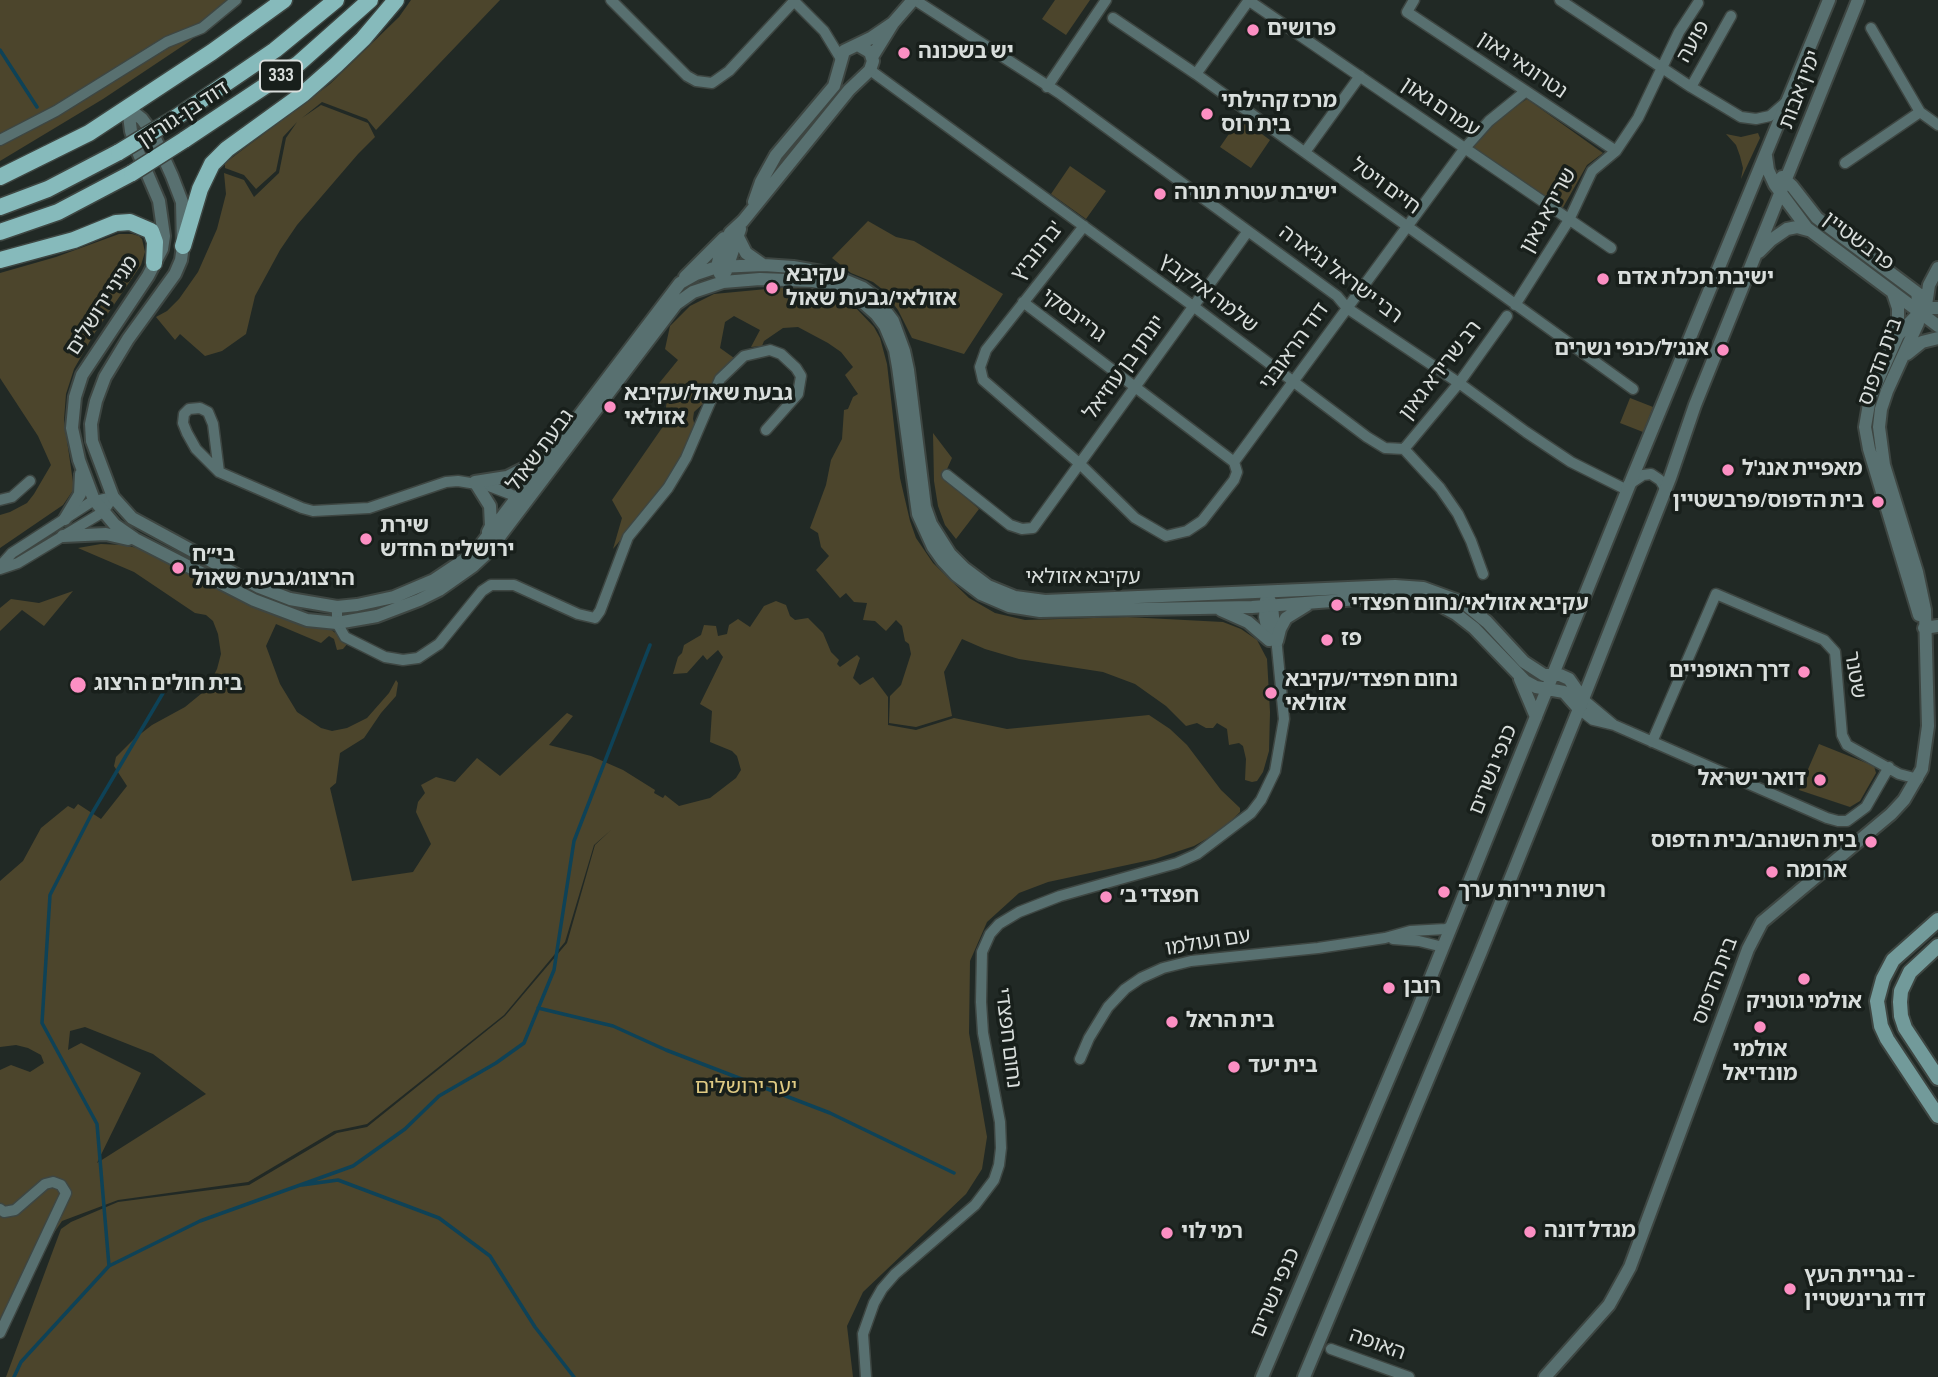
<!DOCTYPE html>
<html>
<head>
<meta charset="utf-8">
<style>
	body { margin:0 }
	canvas { display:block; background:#212925 }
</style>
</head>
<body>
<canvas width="1938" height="1377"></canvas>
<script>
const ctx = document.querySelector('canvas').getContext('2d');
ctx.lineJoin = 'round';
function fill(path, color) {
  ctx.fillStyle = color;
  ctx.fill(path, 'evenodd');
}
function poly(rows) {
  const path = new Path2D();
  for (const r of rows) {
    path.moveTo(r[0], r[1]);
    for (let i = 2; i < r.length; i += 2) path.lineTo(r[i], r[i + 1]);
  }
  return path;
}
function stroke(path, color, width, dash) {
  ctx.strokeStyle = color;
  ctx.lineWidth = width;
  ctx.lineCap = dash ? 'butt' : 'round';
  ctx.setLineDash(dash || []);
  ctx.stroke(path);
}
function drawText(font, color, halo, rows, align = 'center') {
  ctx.font = font + ' "Sofia Sans Condensed","Noto Sans Hebrew",sans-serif';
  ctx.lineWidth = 7;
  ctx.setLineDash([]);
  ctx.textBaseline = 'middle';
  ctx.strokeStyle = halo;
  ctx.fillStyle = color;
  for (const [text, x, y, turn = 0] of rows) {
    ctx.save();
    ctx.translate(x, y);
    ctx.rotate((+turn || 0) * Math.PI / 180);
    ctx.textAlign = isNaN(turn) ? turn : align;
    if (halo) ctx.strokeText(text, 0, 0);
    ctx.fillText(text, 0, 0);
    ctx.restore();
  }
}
fill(poly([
	[0,0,236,0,190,41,103,99,0,161],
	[411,0,500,0,376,130,367,119,322,102,302,118,321,105,368,123,375,137,358,154,297,225,280,250,255,296,246,334,222,351,205,356,180,334,175,340,156,317,167,311,179,299,198,272,217,229,226,194,224,173,244,180,254,197,279,173,286,138,297,122,283,137,276,171,256,189,244,175,225,168,225,163,330,84,399,17],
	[1055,0,1090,0,1066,35,1042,19],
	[1527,99,1603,153,1587,165,1561,211,1470,148,1503,115],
	[1240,118,1270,140,1251,168,1220,147],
	[1758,133,1760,138,1741,179,1743,168,1740,156,1736,145,1726,134,1741,137],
	[1070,166,1106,191,1086,219,1051,194],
	[868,221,896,237,914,241,1003,294,964,354,912,338,898,310,882,289,873,282,851,273,832,258],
	[119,234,132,234,139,236,142,239,145,252,141,265,94,334,74,369,66,394,64,420,74,489,63,505,0,548,0,515,10,512,27,503,34,494,51,465,38,436,0,378,0,273,56,257],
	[788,287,817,290,832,295,855,307,874,327,880,338,887,364,900,478,910,521,916,538,933,563,969,598,995,613,1025,620,1127,617,1223,622,1241,629,1257,640,1267,659,1270,712,1269,751,1263,772,1257,781,1252,782,1245,780,1246,759,1243,746,1239,743,1229,745,1227,729,1217,723,1213,728,1206,728,1197,723,1186,726,1166,706,1135,684,1103,672,1019,659,985,649,962,639,944,672,952,716,916,727,889,723,890,696,901,685,911,654,909,644,905,641,902,626,896,620,886,631,875,621,863,620,867,603,854,602,846,593,840,598,816,570,829,556,821,547,818,533,810,528,826,485,831,460,842,439,844,410,848,409,853,397,858,394,845,375,853,367,841,352,828,343,798,327,783,328,764,341,762,346,751,347,760,330,734,316,725,322,720,348,734,358,718,376,706,401,694,412,693,419,696,430,682,457,658,495,613,549,622,518,612,500,664,425,667,398,656,387,678,360,665,349,670,326,690,306,714,294],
	[1630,398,1653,407,1643,432,1620,423],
	[933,433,952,458,943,478,979,509,956,539,945,525,938,506,934,481],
	[101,544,122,545,143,549,271,614,315,627,329,628,348,643,343,649,337,650,334,639,329,636,321,643,276,624,266,646,280,684,297,712,321,728,332,731,347,728,367,718,389,693,396,680,398,683,396,696,381,713,364,738,340,753,336,783,330,788,352,881,413,872,431,844,416,812,418,802,425,793,421,785,436,777,455,782,477,758,500,776,567,713,573,716,549,745,591,756,623,770,655,790,654,793,663,798,665,795,679,806,710,798,736,778,741,770,737,756,732,751,710,742,712,711,700,704,723,657,718,650,707,660,703,655,687,673,673,674,678,657,682,653,684,645,701,635,704,625,716,626,718,636,727,634,729,625,738,619,750,627,764,606,776,601,786,605,790,616,795,620,808,618,823,633,831,652,839,660,837,664,840,667,857,655,860,658,853,678,860,685,873,677,888,697,888,725,916,730,954,718,1007,729,1149,715,1170,729,1187,745,1221,790,1240,808,1240,812,1222,830,1194,846,1155,859,1048,882,1019,893,987,922,970,961,969,1033,987,1137,982,1169,966,1194,863,1292,847,1326,853,1377,6,1377,61,1229,71,1222,118,1202,249,1185,337,1133,367,1127,505,1016,567,943,595,845,611,830,594,845,565,942,504,1015,367,1124,334,1131,248,1182,118,1200,62,1221,25,1276,0,1324,0,1070,11,1065,30,1072,44,1063,41,1055,28,1048,16,1045,0,1047,0,881,23,861,41,828,68,806,74,809,78,804,101,819,127,786,114,766,116,757,134,739,152,725,185,707,207,689,217,669,221,654,218,634,213,621,206,615,195,613,134,572,78,548],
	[85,1027,153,1054,206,1094,97,1163,141,1073,81,1043,68,1050,70,1031],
	[73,591,44,626,22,610,0,631,0,608,11,599,39,603],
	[1819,744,1874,766,1876,773,1860,801,1850,807,1799,790]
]), '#4c452c');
stroke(poly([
	[0,50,37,107],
	[538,1008,613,1026,666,1050,830,1113,954,1173],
	[302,1185,338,1180,439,1218,490,1256,535,1327,574,1377],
	[109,1266,97,1124,42,1023,50,895,91,815,166,688],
	[14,1377,21,1362,109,1266,200,1221,353,1166,405,1129,439,1096,496,1063,524,1043,554,970,574,841,650,645]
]), '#0e4257', 3.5);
const minor = poly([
	[611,0,687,76,696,81,712,83,729,71,795,0],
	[793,0,824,31,841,59],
	[915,0,1059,93,1337,296,1347,308,1459,383,1526,432,1571,462,1627,490],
	[1248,0,1611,248],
	[1414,0,1407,12,1616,151],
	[1560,0,1691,87,1741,117,1756,119,1770,116,1785,103],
	[1113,18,1196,74,1633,389],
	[1871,28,1920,112,1938,125],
	[870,70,1193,306,1367,437,1385,448,1404,449],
	[1196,74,1249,0],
	[1047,87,1106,0],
	[1691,87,1731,16],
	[0,140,56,111,167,42,202,28,236,0],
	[1305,152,1360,76],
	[1845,163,1920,112],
	[1084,226,986,350,980,367,983,380,1080,464,1135,518,1166,536,1187,531,1202,521,1234,480,1237,472,1234,462],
	[1023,302,1234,462],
	[1515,305,1569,220,1592,171,1616,151,1638,118,1679,32,1698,3],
	[1404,449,1459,383,1507,316],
	[1404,449,1440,488,1458,514,1471,541,1483,574],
	[1234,462,1465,148,1489,121,1526,91],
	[219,472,213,424,208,412,200,408,189,409,184,414,183,423,187,433,196,449,219,472,302,508,313,511,369,508,446,482,458,481,489,486,510,494,522,502],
	[947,475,1010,525,1022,529,1033,528,1248,231],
	[1628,485,1643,475,1651,474,1660,480,1666,490],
	[0,500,12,497,30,481],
	[0,566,12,553,91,502,113,497],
	[0,569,18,563,103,512,113,497],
	[1265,600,1264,617,1269,641],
	[337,607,337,623,345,637,385,657,403,660,418,658,439,644,482,591,491,585,514,585,578,614,595,618,600,611,628,537,668,488,686,458,720,379,744,356,770,350,781,354,796,368,801,376,798,394,766,430],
	[1583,699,1614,725],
	[1579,709,1593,720,1614,725,1827,818,1838,821,1847,821,1866,807,1889,767],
	[1652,742,1716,594,1824,640,1835,652,1842,735,1847,745,1899,774,1918,779],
	[1393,939,1419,941,1443,947],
	[1080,1059,1089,1038,1108,1007,1125,989,1141,978,1163,968,1191,961,1318,948,1385,938,1410,931,1446,929,1452,926],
	[0,1209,4,1212,15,1210,45,1184,53,1182,61,1185,66,1193,0,1333],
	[1331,1349,1409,1377],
	[866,1377,863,1334,874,1303,882,1289,895,1274,975,1205,994,1180,999,1165,1001,1148,1000,1122,983,1033,981,1002,982,952,990,934,999,924,1019,912,1060,896,1177,863,1197,854,1251,813,1261,800,1275,771,1284,719,1273,606,1267,592]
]);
const tertiary = poly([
	[872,57,893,23,913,0],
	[128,108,131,131,138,152,159,201,164,236,162,249,148,276,82,375,75,397,72,428,79,460,94,500,115,525,135,539,254,600,307,620,337,623,377,616,419,600,439,590,473,566,487,553,676,304,693,292,723,282,760,279,813,281,829,284,857,297,876,314,885,326,895,350,898,367,918,514,933,547,943,561,956,575,981,594,1009,606,1040,611,1252,607,1385,597,1415,597,1436,603,1456,614,1474,628,1525,681,1536,687,1564,692,1579,709],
	[128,108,142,119,153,134,172,176,182,202,183,246,181,260,175,274,128,339,105,377,96,401,91,424,92,441,113,497,132,518,259,587,290,599,337,607,357,605,394,597,434,580,467,558,480,546,680,283,696,274,717,267,764,265,793,267,827,273,863,288,874,296,893,321,904,351,908,370,925,507,931,524,950,554,964,568,988,586,1015,597,1045,601,1395,586,1423,588,1464,603,1487,622,1524,662,1544,675,1560,675,1569,679,1583,699],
	[1766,156,1768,170,1775,185,1807,228,1938,326],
	[1782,177,1792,186,1817,218,1924,298],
	[754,202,761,182,776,155,834,86,844,51,871,38,893,23],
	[737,235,746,253,763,265],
	[1759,252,1771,240,1787,229,1797,227,1808,230],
	[726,271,740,229],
	[720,274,717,267,719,258,730,233,743,221,849,90,870,70,873,61,870,52,858,45],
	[685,277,724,238],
	[1893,293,1898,308,1898,335],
	[1926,305,1929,285,1938,268],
	[1907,354,1922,342,1938,338],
	[475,482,507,477,545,458],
	[475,482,490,506,491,526,488,532],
	[65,519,80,494,81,474],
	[63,536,106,534,128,539],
	[1221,610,1248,622,1269,640],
	[1919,615,1869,449,1865,427,1870,398,1898,335,1919,313,1930,308,1938,308],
	[1924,628,1938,626],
	[1277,641,1280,629,1286,618,1307,605],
	[1520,679,1536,717],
	[1262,1377,1416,1014,1633,476,1829,0],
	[1304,1377,1480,954,1583,699,1670,478,1695,405,1858,0],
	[1545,1377,1609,1305,1630,1267,1748,949,1762,922,1891,814,1904,800,1922,769,1928,726,1925,610,1917,572,1884,465,1879,427,1881,409,1887,391,1918,323,1919,307,1917,293]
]);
const secondary = poly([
	[1938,920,1893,960,1883,979,1877,1001,1881,1026,1887,1039,1938,1116],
	[1938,946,1910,972,1901,991,1900,1002,1901,1016,1905,1028,1938,1078]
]);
const primary = poly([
	[175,118,275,50,336,0],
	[184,140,298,64,370,0],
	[0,177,89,133,212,52,284,0],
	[0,207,48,189,119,152],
	[0,232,58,212,132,173],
	[183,246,200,189,212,164,227,149,303,94,336,65,363,39,396,0],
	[0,260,74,240,116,223,130,222,151,231,155,242,154,263]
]);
stroke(minor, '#3e4642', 13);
stroke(tertiary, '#3e4642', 16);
stroke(secondary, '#3e4642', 18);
stroke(primary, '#3e4642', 19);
stroke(minor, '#587070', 10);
stroke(tertiary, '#587070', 12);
stroke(secondary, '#729a9a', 14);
stroke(primary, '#86babb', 16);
const primaryBridge = poly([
	[119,152,175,118],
	[132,173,184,140]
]);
stroke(primaryBridge, '#3e4642', 19, []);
stroke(primaryBridge, '#86babb', 16);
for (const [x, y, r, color] of [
	[1253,30,7,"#fc8fc3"],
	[904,53,7,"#fc8fc3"],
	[1207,114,7,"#fc8fc3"],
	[1160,194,7,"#fc8fc3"],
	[1603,279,7,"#fc8fc3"],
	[772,288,7,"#fc8fc3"],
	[1723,350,7,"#fc8fc3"],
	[610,407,7,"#fc8fc3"],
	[1728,470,7,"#fc8fc3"],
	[1878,502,7,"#fc8fc3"],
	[366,539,7,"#fc8fc3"],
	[178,568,7,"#fc8fc3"],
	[1337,605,7,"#fc8fc3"],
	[1327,640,7,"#fc8fc3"],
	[1804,672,7,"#fc8fc3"],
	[78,685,9,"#fc8fc3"],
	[1271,693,7,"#fc8fc3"],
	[1820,780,7,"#fc8fc3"],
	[1871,842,7,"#fc8fc3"],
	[1772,872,7,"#fc8fc3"],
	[1444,892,7,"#fc8fc3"],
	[1106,897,7,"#fc8fc3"],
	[1804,979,7,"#fc8fc3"],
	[1389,988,7,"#fc8fc3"],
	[1172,1022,7,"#fc8fc3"],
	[1760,1027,7,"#fc8fc3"],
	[1234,1067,7,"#fc8fc3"],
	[1530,1232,7,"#fc8fc3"],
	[1167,1233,7,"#fc8fc3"],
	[1790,1289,7,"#fc8fc3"]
]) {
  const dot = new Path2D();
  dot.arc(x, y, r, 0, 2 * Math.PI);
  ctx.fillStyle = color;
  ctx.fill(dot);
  stroke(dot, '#181f1b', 2.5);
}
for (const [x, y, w] of [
	[281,76,42]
]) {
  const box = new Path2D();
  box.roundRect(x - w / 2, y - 15.5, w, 31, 5);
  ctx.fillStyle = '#181f1b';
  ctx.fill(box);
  stroke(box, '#d9dedc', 2);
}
drawText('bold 19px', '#d9dedc', null, [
	["333",281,76]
]);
drawText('bold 21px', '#d9dedc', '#181f1b', [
	["פרושים",1267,30],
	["יש בשכונה",918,53],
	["מרכז קהילתי",1221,102],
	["בית רוס",1221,126],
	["ישיבת עטרת תורה",1174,194],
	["עקיבא",786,276],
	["אזולאי/גבעת שאול",786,300],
	["ישיבת תכלת אדם",1617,279],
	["אנג׳ל/כנפי נשרים",1709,350,"right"],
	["גבעת שאול/עקיבא",624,395],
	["אזולאי",624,419],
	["מאפיית אנג'ל",1742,470],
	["בית הדפוס/פרבשטיין",1864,502,"right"],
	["שירת",380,527],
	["ירושלים החדש",380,551],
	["בי״ח",192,556],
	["הרצוג/גבעת שאול",192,580],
	["עקיבא אזולאי/נחום חפצדי",1351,605],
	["פז",1341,640],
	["דרך האופניים",1790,672,"right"],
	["נחום חפצדי/עקיבא",1285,681],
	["אזולאי",1285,705],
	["בית חולים הרצוג",94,685],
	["דואר ישראל",1806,780,"right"],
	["בית השנהב/בית הדפוס",1857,842,"right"],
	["ארומה",1786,872],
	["רשות ניירות ערך",1458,892],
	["חפצדי ב׳",1120,897],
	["רובן",1403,988],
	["אולמי גוטניק",1804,1003,"center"],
	["בית הראל",1186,1022],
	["אולמי",1760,1051,"center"],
	["מונדיאל",1760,1075,"center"],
	["בית יעד",1248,1067],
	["מגדל דונה",1544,1232],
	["רמי לוי",1181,1233],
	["נגריית העץ -",1804,1277],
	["דוד גרינשטיין",1804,1301]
], 'left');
drawText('21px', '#d9dedc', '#181f1b', [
	["פועה",1694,42,-60],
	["נטרונאי גאון",1522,66,34],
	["ימין אבות",1801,90,-69],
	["עמרם גאון",1440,108,34],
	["דוד בן-גוריון",184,115,-33],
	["חיים ויטל",1385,187,36],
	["שרירא גאון",1549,211,-61],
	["פרבשטיין",1858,242,37],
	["ברנוביץ'",1038,252,-51],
	["רבי ישראל נג'ארה",1340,275,37],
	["שלמה אלקבץ",1208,294,37],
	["מגיני ירושלים",103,306,-57],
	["גרייבסקי",1073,316,37],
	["דוד הראובני",1295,347,-54],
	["בית הדפוס",1881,362,-70],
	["יונתן בן עוזיאל",1125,368,-54],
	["רב שרירא גאון",1441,371,-52],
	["גבעת שאול",541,451,-53],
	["עקיבא אזולאי",1083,578],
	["שטנר",1854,675,81],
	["כנפי נשרים",1494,770,-68],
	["עם ועולמו",1208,943,-9],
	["בית הדפוס",1716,981,-69],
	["נחום חפצדי",1007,1038,83],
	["כנפי נשרים",1276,1293,-67],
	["האופה",1377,1345,20]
]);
drawText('21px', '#dfca83', '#181f1b', [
	["יער ירושלים",746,1088]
]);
</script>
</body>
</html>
